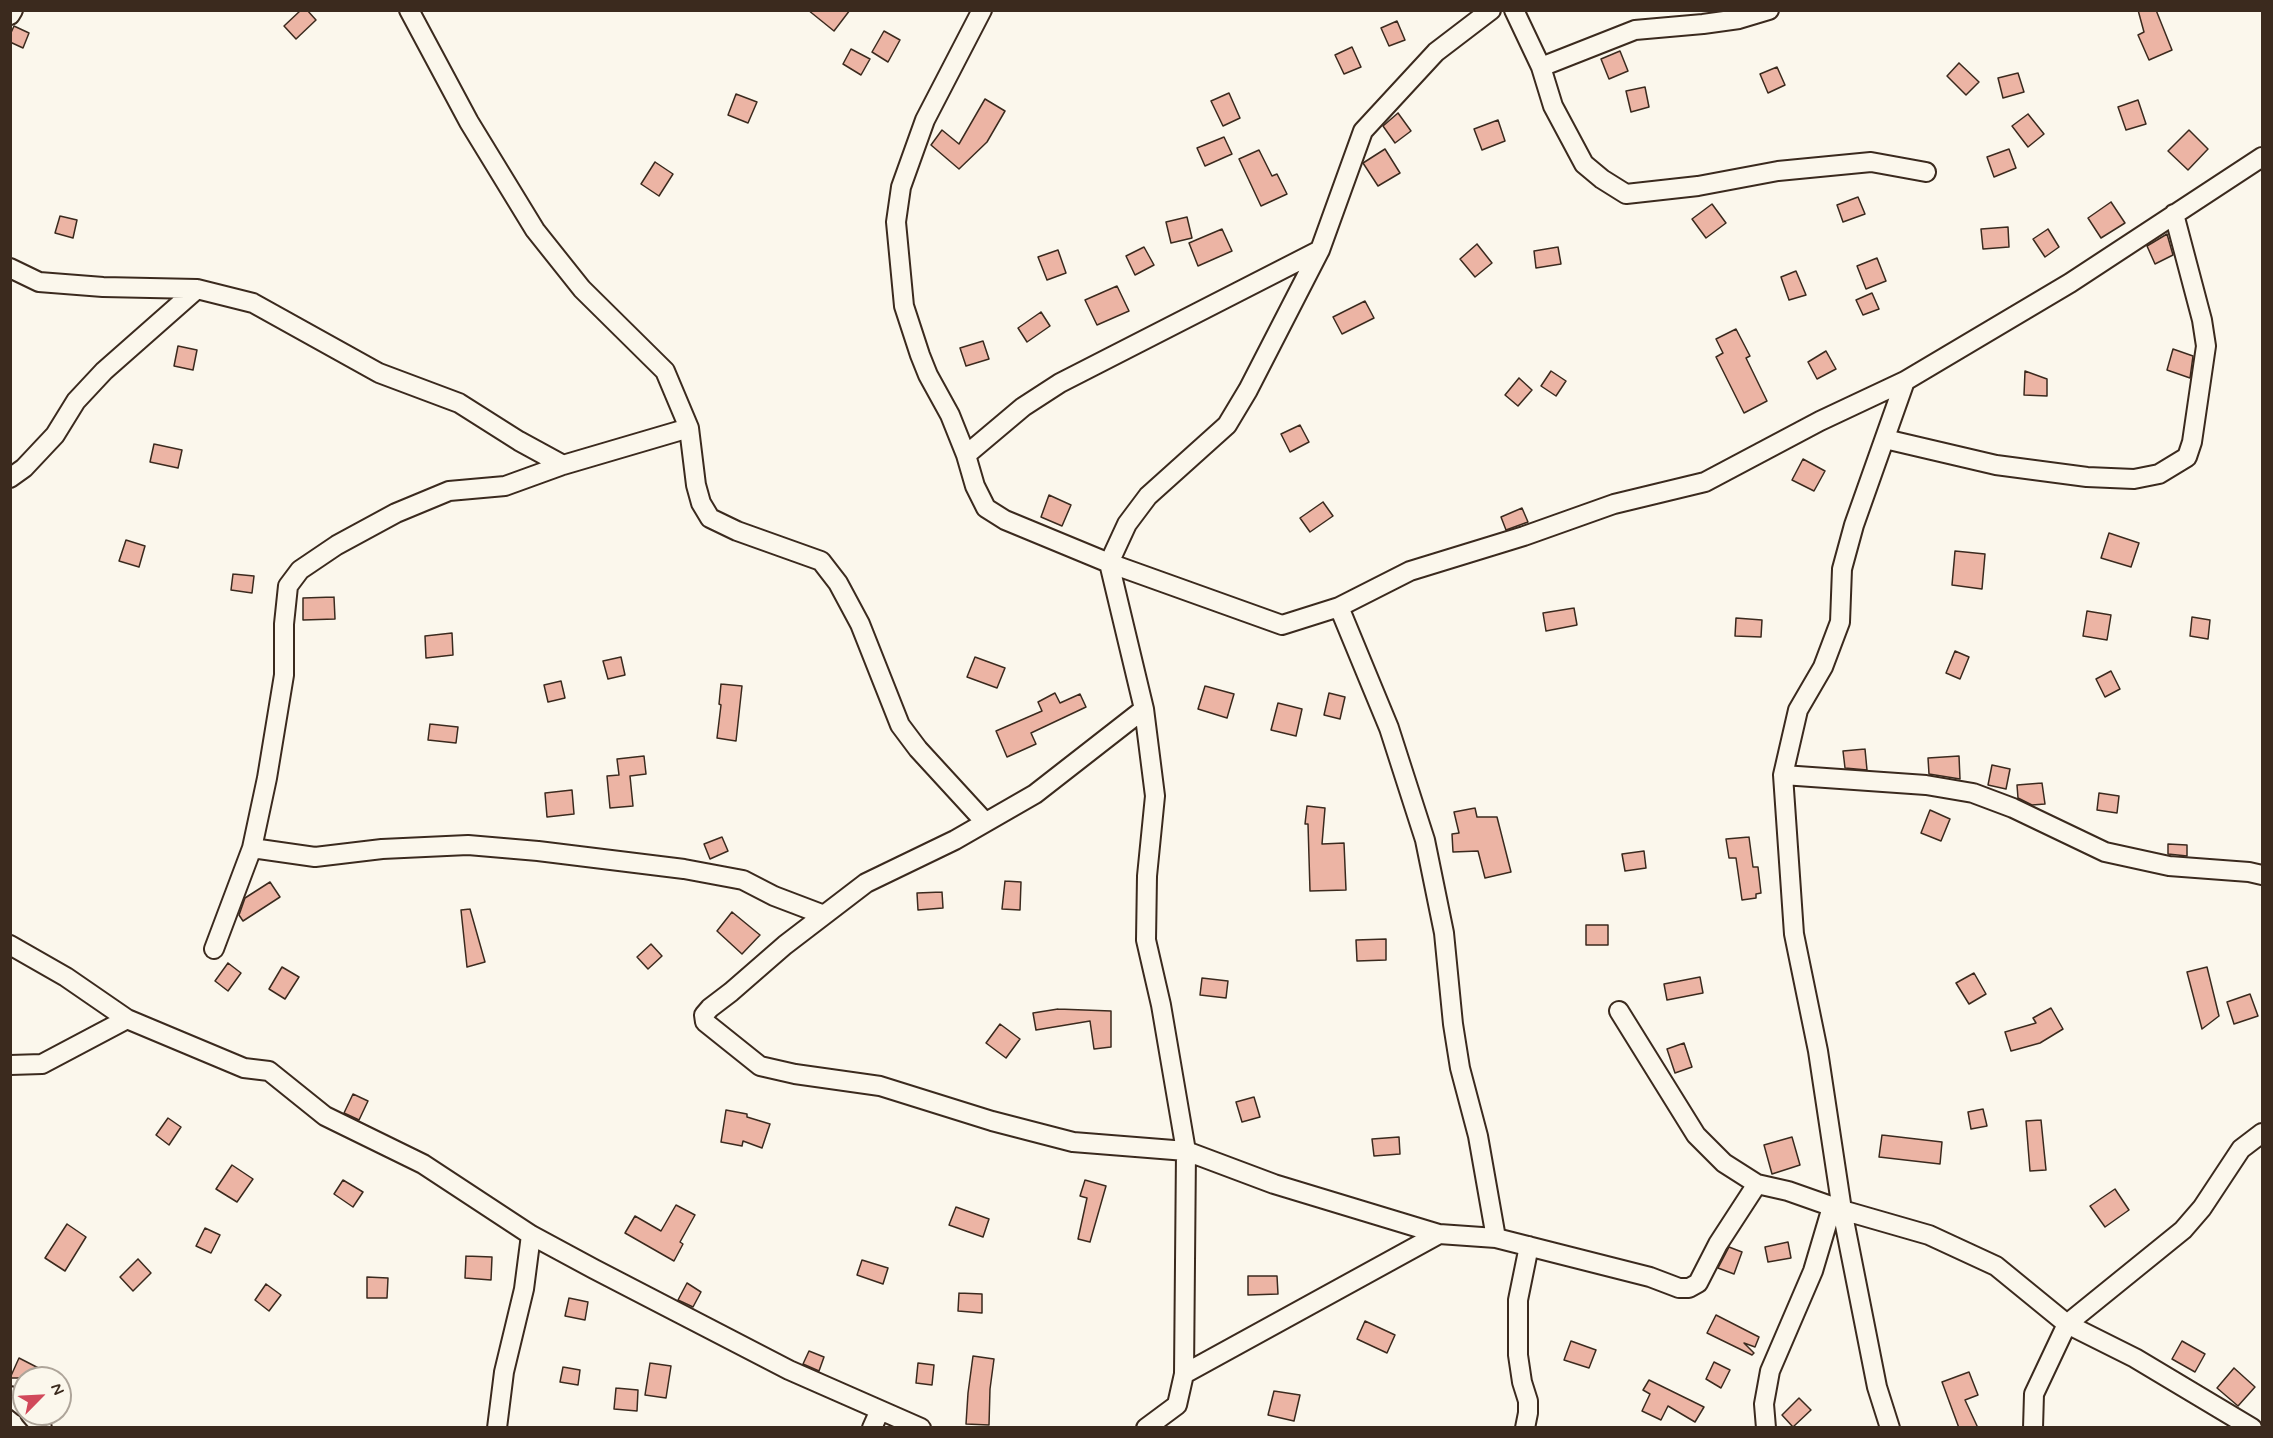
<!DOCTYPE html>
<html>
<head>
<meta charset="utf-8">
<style>
	body { margin:0 }
	#map { position:relative; width:2273px; height:1438px; overflow:hidden; background:#fbf7ec; font-family:Mynerve,sans-serif }
	canvas { display:block }
	.frame { position:absolute; inset:0; border:12px solid #3b2a1e; pointer-events:none }
	.north { position:absolute; left:12px; top:1366px; width:60px; height:60px; box-sizing:border-box; background:#fbf7ec; border:2px solid #aea59a; border-radius:50%; rotate:66deg; font-size:16px; font-weight:700; line-height:24px; text-align:center; color:#3b2a1e }
	.north::after { content:''; display:block; margin:auto; width:21px; height:27px; background:#d1495b; clip-path:polygon(50% 0,100% 100%,50% 72%,0 100%) }
</style>
</head>
<body>
<div id="map">
<canvas width="2273" height="1438"></canvas>
<div class="frame"></div>
<div class="north">N</div>
</div>
<script>
const ctx = document.querySelector('canvas').getContext('2d');
ctx.lineJoin = 'round';
function fill(path, color) {
  ctx.fillStyle = color;
  ctx.fill(path, 'evenodd');
}
function poly(rows) {
  const path = new Path2D();
  for (const r of rows) {
    path.moveTo(r[0], r[1]);
    for (let i = 2; i < r.length; i += 2) path.lineTo(r[i], r[i + 1]);
  }
  return path;
}
function stroke(path, color, width, dash) {
  ctx.strokeStyle = color;
  ctx.lineWidth = width;
  ctx.lineCap = dash ? 'butt' : 'round';
  ctx.setLineDash(dash || []);
  ctx.stroke(path);
}
const building = poly([
	[301,10,307,10,316,20,296,39,284,26,301,10],
	[808,10,850,10,834,31,808,10],
	[2138,10,2156,10,2172,50,2149,60,2138,35,2144,32,2138,10],
	[1397,21,1405,40,1389,46,1381,28,1397,21],
	[14,26,29,33,23,48,10,42,10,35,14,26],
	[884,31,900,40,888,62,872,52,884,31],
	[1352,47,1361,67,1344,74,1335,55,1352,47],
	[851,49,870,59,861,75,843,64,851,49],
	[1620,51,1628,71,1609,79,1601,59,1620,51],
	[1959,63,1979,82,1966,95,1947,76,1959,63],
	[1777,67,1785,85,1768,93,1760,74,1777,67],
	[2018,73,2024,92,2003,98,1998,78,2018,73],
	[1645,87,1649,107,1631,112,1626,91,1645,87],
	[1229,93,1240,118,1223,126,1211,101,1229,93],
	[736,94,757,102,748,123,728,115,736,94],
	[985,99,1005,111,987,142,959,169,931,145,942,130,959,144,985,99],
	[2138,100,2146,124,2126,130,2118,107,2138,100],
	[1398,113,1411,131,1395,143,1383,126,1398,113],
	[2028,114,2044,134,2028,147,2012,126,2028,114],
	[1498,120,1505,141,1482,150,1474,129,1498,120],
	[2189,130,2208,149,2188,170,2168,151,2189,130],
	[1224,137,1232,154,1205,166,1197,148,1224,137],
	[1385,149,1400,173,1378,186,1363,163,1385,149],
	[2009,149,2016,168,1994,177,1987,157,2009,149],
	[1259,150,1272,176,1277,174,1287,194,1261,206,1239,159,1259,150],
	[655,162,673,174,659,196,641,184,655,162],
	[1858,197,1865,214,1843,222,1837,205,1858,197],
	[2111,202,2125,223,2101,238,2088,218,2111,202],
	[1712,204,1726,223,1706,238,1692,219,1712,204],
	[60,216,77,220,73,238,55,233,60,216],
	[1187,217,1192,238,1171,243,1166,222,1187,217],
	[2008,227,2009,247,1983,249,1981,229,2008,227],
	[1222,229,1232,251,1198,266,1189,243,1222,229],
	[2048,229,2059,247,2045,257,2033,239,2048,229],
	[2167,234,2173,255,2155,264,2147,246,2167,234],
	[1477,244,1492,263,1475,277,1460,259,1477,244],
	[1144,247,1154,265,1135,275,1126,256,1144,247],
	[1558,247,1561,264,1536,268,1534,251,1558,247],
	[1058,250,1066,273,1047,280,1038,257,1058,250],
	[1877,258,1886,281,1866,289,1857,266,1877,258],
	[1796,271,1806,295,1789,300,1781,277,1796,271],
	[1117,286,1129,311,1097,325,1085,300,1117,286],
	[1872,293,1879,309,1863,315,1856,300,1872,293],
	[1365,301,1374,318,1342,334,1333,317,1365,301],
	[1041,312,1050,326,1027,342,1018,328,1041,312],
	[1736,329,1750,356,1746,358,1767,401,1744,413,1716,357,1723,353,1716,339,1736,329],
	[983,341,989,359,966,366,960,348,983,341],
	[178,346,197,350,193,370,174,366,178,346],
	[2173,349,2193,356,2190,378,2167,370,2173,349],
	[1826,351,1836,369,1817,379,1808,362,1826,351],
	[1551,371,1566,381,1556,396,1541,386,1551,371],
	[2025,371,2047,379,2047,396,2024,395,2025,371],
	[1519,378,1532,390,1518,406,1505,395,1519,378],
	[1300,425,1309,442,1290,452,1281,434,1300,425],
	[154,444,182,450,178,468,150,462,154,444],
	[1803,459,1825,471,1814,491,1792,480,1803,459],
	[1049,495,1071,505,1062,526,1041,517,1049,495],
	[1323,502,1333,516,1310,532,1300,518,1323,502],
	[1522,508,1528,522,1506,530,1501,517,1522,508],
	[2109,533,2139,543,2131,567,2101,558,2109,533],
	[126,540,145,546,139,567,119,561,126,540],
	[1955,551,1985,554,1982,589,1952,585,1955,551],
	[233,574,254,576,252,593,231,590,233,574],
	[334,597,335,619,303,620,303,598,334,597],
	[1574,608,1577,625,1546,631,1543,613,1574,608],
	[2087,611,2111,615,2107,640,2083,636,2087,611],
	[2192,617,2210,620,2208,639,2190,636,2192,617],
	[1736,618,1762,620,1761,637,1735,636,1736,618],
	[452,633,453,655,426,658,425,636,452,633],
	[1955,651,1969,657,1960,679,1946,673,1955,651],
	[621,657,625,675,608,679,603,661,621,657],
	[975,657,1005,668,997,688,967,677,975,657],
	[2111,671,2120,689,2105,697,2096,679,2111,671],
	[561,681,565,698,548,702,544,685,561,681],
	[721,684,742,686,736,741,717,738,721,705,719,704,721,684],
	[1205,686,1234,694,1227,718,1198,709,1205,686],
	[1055,693,1060,703,1080,694,1086,707,1031,733,1036,744,1007,757,996,731,1042,711,1038,702,1055,693],
	[1329,693,1345,697,1340,719,1324,715,1329,693],
	[1278,703,1302,709,1296,736,1271,730,1278,703],
	[430,724,458,727,456,743,428,740,430,724],
	[1865,749,1867,770,1845,768,1843,751,1865,749],
	[644,756,646,774,630,776,633,806,610,808,607,776,619,775,617,759,644,756],
	[1959,756,1960,779,1929,774,1928,758,1959,756],
	[1992,765,2010,769,2006,789,1988,785,1992,765],
	[2042,783,2045,804,2032,805,2018,798,2017,785,2042,783],
	[572,790,574,814,547,817,545,793,572,790],
	[2099,793,2119,796,2117,813,2097,810,2099,793],
	[1307,806,1325,808,1322,844,1344,843,1346,890,1310,891,1308,824,1305,824,1307,806],
	[1475,808,1477,817,1497,817,1511,872,1485,878,1478,851,1453,852,1452,834,1459,833,1454,812,1475,808],
	[1930,810,1950,819,1941,841,1921,833,1930,810],
	[722,837,728,851,710,859,704,844,722,837],
	[1749,837,1753,867,1758,867,1761,893,1756,894,1756,898,1742,900,1736,858,1729,858,1726,839,1749,837],
	[2168,844,2187,845,2187,856,2168,854,2168,844],
	[1644,851,1646,868,1625,871,1622,854,1644,851],
	[1005,881,1021,882,1020,910,1002,909,1005,881],
	[270,882,280,897,243,921,239,915,245,898,270,882],
	[942,892,943,908,918,910,917,893,942,892],
	[470,909,485,962,467,967,461,910,470,909],
	[732,912,760,935,742,954,717,931,732,912],
	[1586,925,1608,925,1608,945,1586,945,1586,925],
	[1386,939,1386,960,1357,961,1356,940,1386,939],
	[651,944,662,956,648,969,637,957,651,944],
	[228,963,241,973,228,991,215,981,228,963],
	[282,967,299,977,285,999,269,989,282,967],
	[2207,967,2219,1016,2202,1029,2187,972,2207,967],
	[1974,973,1986,994,1969,1004,1956,983,1974,973],
	[1700,977,1703,993,1667,1000,1664,984,1700,977],
	[1202,978,1228,981,1226,998,1200,995,1202,978],
	[2250,994,2258,1016,2234,1024,2227,1002,2250,994],
	[2051,1008,2063,1029,2040,1043,2011,1051,2005,1032,2036,1023,2033,1018,2051,1008],
	[1058,1009,1111,1011,1111,1047,1094,1049,1090,1021,1036,1030,1033,1013,1058,1009],
	[1000,1024,1020,1039,1006,1058,986,1043,1000,1024],
	[1684,1043,1692,1067,1675,1073,1667,1049,1684,1043],
	[353,1094,368,1101,359,1120,344,1113,353,1094],
	[1254,1097,1260,1117,1242,1122,1236,1102,1254,1097],
	[1983,1109,1987,1126,1971,1129,1968,1112,1983,1109],
	[726,1110,747,1114,747,1117,770,1124,762,1148,743,1141,742,1146,721,1142,726,1110],
	[168,1118,181,1127,169,1145,156,1135,168,1118],
	[2041,1120,2046,1170,2030,1171,2026,1121,2041,1120],
	[1882,1135,1942,1142,1940,1164,1879,1157,1882,1135],
	[1399,1137,1400,1154,1374,1156,1372,1139,1399,1137],
	[1792,1137,1800,1165,1772,1174,1764,1145,1792,1137],
	[232,1165,253,1179,237,1202,216,1189,232,1165],
	[343,1180,363,1192,353,1207,334,1194,343,1180],
	[1085,1180,1106,1186,1090,1242,1078,1239,1087,1198,1080,1196,1085,1180],
	[2115,1189,2129,1210,2105,1227,2090,1206,2115,1189],
	[676,1205,695,1215,680,1242,683,1244,674,1261,625,1233,635,1216,661,1231,676,1205],
	[956,1207,989,1219,983,1237,949,1225,956,1207],
	[67,1224,86,1237,65,1271,45,1258,67,1224],
	[205,1228,220,1235,211,1253,196,1246,205,1228],
	[1788,1242,1791,1258,1768,1262,1765,1247,1788,1242],
	[1729,1247,1742,1252,1734,1274,1718,1268,1729,1247],
	[466,1256,492,1257,491,1280,465,1278,466,1256],
	[138,1259,151,1273,133,1291,120,1277,138,1259],
	[862,1260,888,1268,883,1284,857,1275,862,1260],
	[1248,1276,1277,1276,1278,1294,1248,1295,1248,1276],
	[367,1277,388,1278,387,1298,367,1298,367,1277],
	[687,1283,701,1292,693,1307,678,1300,687,1283],
	[266,1284,281,1295,269,1311,255,1300,266,1284],
	[959,1293,982,1294,982,1313,958,1311,959,1293],
	[569,1298,588,1302,585,1320,565,1316,569,1298],
	[1716,1315,1759,1337,1755,1347,1744,1343,1754,1353,1752,1355,1707,1333,1716,1315],
	[1365,1321,1395,1335,1387,1353,1357,1339,1365,1321],
	[1571,1341,1596,1350,1589,1368,1564,1360,1571,1341],
	[2182,1341,2205,1354,2195,1372,2172,1359,2182,1341],
	[809,1351,824,1357,819,1371,803,1364,809,1351],
	[973,1356,994,1359,990,1389,989,1425,966,1424,968,1393,973,1356],
	[19,1358,58,1378,10,1378,19,1358],
	[1714,1362,1730,1370,1721,1388,1706,1379,1714,1362],
	[650,1363,671,1366,666,1398,645,1395,650,1363],
	[918,1363,934,1365,932,1385,916,1383,918,1363],
	[563,1367,580,1370,578,1385,560,1382,563,1367],
	[2234,1368,2255,1387,2238,1406,2217,1388,2234,1368],
	[1969,1372,1978,1395,1965,1400,1978,1428,1959,1428,1942,1382,1969,1372],
	[1649,1380,1704,1407,1695,1422,1668,1406,1661,1420,1642,1411,1650,1394,1643,1390,1649,1380],
	[616,1388,638,1390,637,1411,614,1409,616,1388],
	[1274,1391,1300,1395,1294,1421,1268,1415,1274,1391],
	[1799,1398,1811,1410,1793,1427,1782,1415,1799,1398]
]);
fill(building, '#ecb4a4');
stroke(building, '#3b2a1e', 1.5);
const minor = poly([
	[409,10,469,122,535,230,582,289,665,371,689,428,696,485,701,503,710,518,737,531,821,561,838,583,860,624,900,725,918,749,985,822],
	[982,10,925,120,901,187,896,222,904,306,920,355,928,375,950,415,966,455,975,486,986,508,1005,520,1109,563,1282,625,1339,607,1410,571,1524,536,1614,504,1705,482,1820,421,1905,381,2070,283,2262,157],
	[1514,10,1541,67,1553,106,1584,164,1602,179,1626,194,1698,186,1778,171,1871,162,1926,172],
	[10,15,13,10],
	[1541,67,1635,30,1703,24,1739,19,1769,10],
	[10,268,39,282,103,287,197,289,253,303,379,373,459,403,519,441,563,465],
	[1885,439,1996,465,2087,477,2134,479,2159,474,2187,457,2192,442,2206,346,2202,320,2174,214],
	[966,455,1023,407,1060,383,1320,250],
	[10,478,24,468,55,435,76,401,104,371,197,289],
	[1339,607,1389,728,1425,840,1444,933,1453,1024,1460,1068,1478,1136,1496,1238],
	[1144,709,1035,794,955,840,866,883,785,945,731,992,710,1008,704,1015,705,1022,760,1066,795,1074,880,1086,992,1121,1073,1142,1186,1151,1274,1184,1439,1234,1496,1238,1650,1277,1679,1288,1689,1288,1698,1283,1718,1244,1757,1184,1788,1191,1842,1210,1929,1235,1996,1266,2067,1324,2135,1358,2252,1428],
	[1783,775,1926,785,1973,793,2013,808,2105,852,2169,866,2249,872,2262,875],
	[252,848,315,857,382,849,468,845,538,851,684,869,743,880,774,896,824,915],
	[10,945,66,977,127,1019,244,1068,269,1071,325,1116,423,1164,531,1235,594,1269,789,1370,921,1428],
	[214,949,252,848,267,778,284,675,284,624,288,586,300,570,337,545,396,513,449,491,505,486,563,465,689,428],
	[1619,1011,1696,1135,1724,1163,1757,1184],
	[10,1065,42,1064,127,1019],
	[1184,1374,1439,1234],
	[10,1396,24,1407],
	[30,1414,42,1428],
	[497,1428,504,1372,524,1289,531,1235],
	[872,1428,880,1410],
	[1146,1428,1177,1405,1184,1374,1186,1151,1161,1005,1146,940,1147,876,1155,796,1144,709,1109,563,1127,524,1148,496,1227,425,1248,390,1320,250,1363,131,1436,52,1491,10],
	[1525,1428,1528,1413,1528,1401,1522,1382,1518,1355,1518,1300,1529,1246],
	[1766,1428,1764,1404,1770,1371,1813,1271,1832,1207],
	[1890,1428,1877,1387,1842,1210,1818,1051,1794,934,1783,775,1798,710,1823,667,1840,622,1842,569,1854,525,1905,381],
	[2033,1428,2034,1394,2067,1324,2183,1230,2202,1208,2241,1149,2262,1133]
]);
stroke(minor, '#3b2a1e', 22);
stroke(minor, '#fbf7ec', 18);
</script>
</body>
</html>
